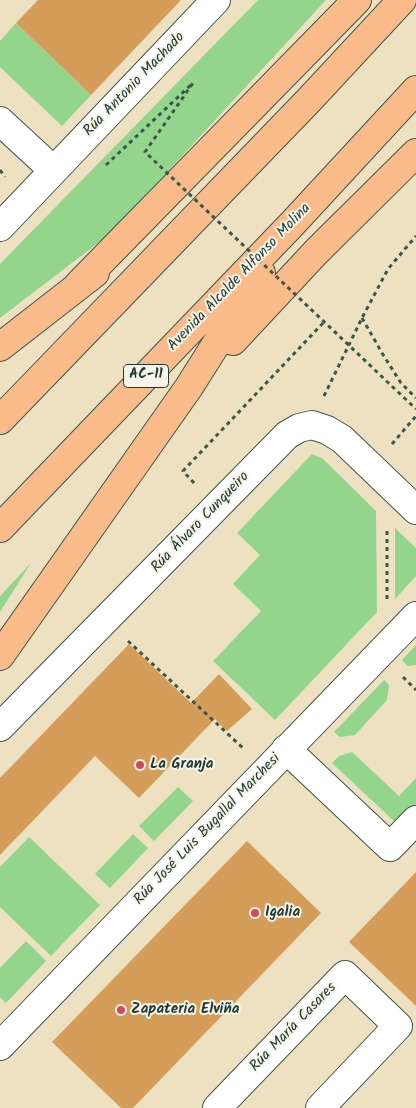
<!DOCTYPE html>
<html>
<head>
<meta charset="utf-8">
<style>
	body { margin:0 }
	canvas { display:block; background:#ede1c1 }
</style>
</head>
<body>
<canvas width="416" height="1108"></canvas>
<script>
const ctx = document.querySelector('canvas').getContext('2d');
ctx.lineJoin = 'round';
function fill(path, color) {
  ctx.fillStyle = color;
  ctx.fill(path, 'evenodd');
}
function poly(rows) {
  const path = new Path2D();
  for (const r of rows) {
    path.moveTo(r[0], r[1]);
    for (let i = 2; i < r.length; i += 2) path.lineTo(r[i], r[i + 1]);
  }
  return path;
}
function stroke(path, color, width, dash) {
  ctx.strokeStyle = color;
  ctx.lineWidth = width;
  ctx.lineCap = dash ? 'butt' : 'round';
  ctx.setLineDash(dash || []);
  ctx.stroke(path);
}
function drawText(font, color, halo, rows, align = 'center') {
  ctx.font = font + ' Kalam,sans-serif';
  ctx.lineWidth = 4;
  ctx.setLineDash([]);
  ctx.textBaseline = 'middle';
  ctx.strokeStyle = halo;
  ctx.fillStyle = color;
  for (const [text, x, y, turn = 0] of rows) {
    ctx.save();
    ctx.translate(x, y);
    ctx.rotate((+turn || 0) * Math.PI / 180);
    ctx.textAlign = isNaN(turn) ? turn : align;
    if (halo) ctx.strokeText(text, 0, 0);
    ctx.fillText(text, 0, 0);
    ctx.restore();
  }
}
fill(poly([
	[258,0,326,0,111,233,0,318,0,264],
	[16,23,91,95,62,126,0,67,0,41],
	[312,454,322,458,376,511,377,612,275,720,213,661,261,611,233,584,260,555,237,533],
	[395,528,416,548,416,576,395,599],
	[31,563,0,612,0,596],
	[416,645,416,665,408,666,402,660],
	[384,680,389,685,387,700,355,735,340,737,334,732],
	[352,752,399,796,416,778,416,804,397,824,332,763,339,756],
	[178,787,193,801,154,841,139,826],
	[133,834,148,848,110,888,95,874],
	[29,837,100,905,51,956,0,907,0,867],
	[26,941,46,961,6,1003,0,997,0,968]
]), '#93d58c');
fill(poly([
	[38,0,181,0,91,95,16,23],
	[129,644,191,703,219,674,252,709,227,731,215,719,139,798,95,756,0,855,0,778],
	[247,841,321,913,133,1108,121,1108,52,1042],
	[416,872,416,1006,349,942]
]), '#d59d5a');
const minor = poly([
	[0,121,53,170],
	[0,227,216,0],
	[0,727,287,435,299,428,312,425,327,430,342,439,416,510],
	[286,749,390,847,416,820],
	[0,1046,416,616],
	[217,1108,345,975,398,1026,320,1108]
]);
const trunk = poly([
	[79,284,357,0],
	[233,341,317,251,416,153],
	[0,347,95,273],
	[0,420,310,99,402,0],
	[0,528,292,224,416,90],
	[0,656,189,387,261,273]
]);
stroke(minor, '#3e5649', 30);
stroke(trunk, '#3e5649', 30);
stroke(poly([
	[0,170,5,177],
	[362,318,382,353,401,383,416,398],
	[324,396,362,318,388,269,416,236],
	[392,444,416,416],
	[194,483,183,471,324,322],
	[387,599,387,528],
	[128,641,244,749],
	[403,677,416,690]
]), '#3e5649', 3, [4, 4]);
stroke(minor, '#fff', 28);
stroke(trunk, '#fabb8b', 28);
stroke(poly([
	[106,165,193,83,145,152,416,409]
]), '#3e5649', 3, [4, 4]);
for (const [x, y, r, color] of [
	[140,765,5,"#d1495b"],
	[255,913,5,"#d1495b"],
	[121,1010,5,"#d1495b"]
]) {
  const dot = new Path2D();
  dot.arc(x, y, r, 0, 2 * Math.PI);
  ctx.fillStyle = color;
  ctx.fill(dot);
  stroke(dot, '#f7f3e8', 2);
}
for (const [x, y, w] of [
	[146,376,45]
]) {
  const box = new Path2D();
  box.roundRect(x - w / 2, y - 11.5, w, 23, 4);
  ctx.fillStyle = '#f7f3e8';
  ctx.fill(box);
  stroke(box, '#1f3d34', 1);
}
drawText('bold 14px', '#1f3d34', null, [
	["AC-11",146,376]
]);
drawText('15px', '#1f3d34', '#f7f3e8', [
	["Rúa Antonio Machado",135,85,-46],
	["Avenida Alcalde Alfonso Molina",240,278,-46],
	["Rúa Álvaro Cunqueiro",201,523,-46],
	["Rúa José Luis Bugallal Marchesi",208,830,-46],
	["Rúa María Casares",294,1028,-46]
]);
drawText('bold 15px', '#1f3d34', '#f7f3e8', [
	["La Granja",150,765],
	["Igalia",265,913],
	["Zapateria Elviña",131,1010]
], 'left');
</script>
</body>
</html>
